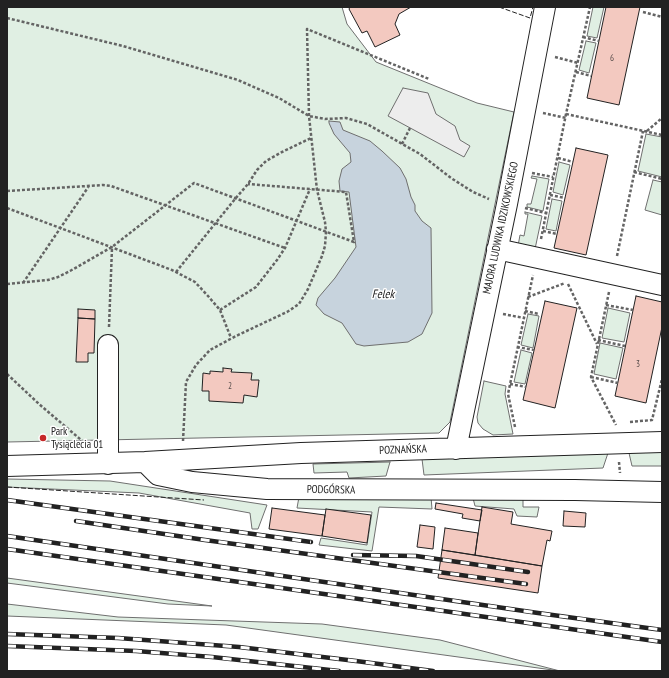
<!DOCTYPE html>
<html>
<head>
<meta charset="utf-8">
<style>
	body { margin:0 }
	#map { position:relative; width:669px; height:678px; overflow:hidden; background:#fff; font-family:"PT Sans Narrow",sans-serif }
	canvas { display:block }
	.frame { position:absolute; inset:0; border:8px solid #222; pointer-events:none }
</style>
</head>
<body>
<div id="map">
<canvas width="669" height="678"></canvas>
<div class="frame"></div>
</div>
<script>
const ctx = document.querySelector('canvas').getContext('2d');
ctx.lineJoin = 'round';
function fill(path, color) {
  ctx.fillStyle = color;
  ctx.fill(path, 'evenodd');
}
function poly(rows) {
  const path = new Path2D();
  for (const r of rows) {
    path.moveTo(r[0], r[1]);
    for (let i = 2; i < r.length; i += 2) path.lineTo(r[i], r[i + 1]);
  }
  return path;
}
function stroke(path, color, width, dash) {
  ctx.strokeStyle = color;
  ctx.lineWidth = width;
  ctx.lineCap = dash ? 'butt' : 'round';
  ctx.setLineDash(dash || []);
  ctx.stroke(path);
}
function drawText(font, color, halo, rows, align = 'center') {
  ctx.font = font + ' "PT Sans Narrow",sans-serif';
  ctx.lineWidth = 3;
  ctx.setLineDash([]);
  ctx.textBaseline = 'middle';
  ctx.strokeStyle = halo;
  ctx.fillStyle = color;
  for (const [text, x, y, turn = 0] of rows) {
    ctx.save();
    ctx.translate(x, y);
    ctx.rotate((+turn || 0) * Math.PI / 180);
    ctx.textAlign = isNaN(turn) ? turn : align;
    if (halo) ctx.strokeText(text, 0, 0);
    ctx.fillText(text, 0, 0);
    ctx.restore();
  }
}
const green = poly([
	[7,7,342,7,347,24,376,62,477,103,514,112,450,422,439,433,7,442,7,7],
	[593,7,604,7,597,38,587,36,593,7],
	[586,41,596,43,589,73,579,70,586,41],
	[646,134,662,137,662,177,638,171,646,134],
	[559,162,570,165,563,195,553,192,559,162],
	[532,176,549,179,543,211,527,207,527,204,531,204,537,179,531,178,532,176],
	[653,180,662,182,662,215,645,210,653,180],
	[552,199,562,201,556,231,546,229,552,199],
	[525,212,542,216,535,249,518,246,520,235,524,236,528,214,525,214,525,212],
	[608,308,630,313,624,342,602,338,608,308],
	[528,314,539,316,533,348,521,345,528,314],
	[600,343,623,348,616,379,594,374,600,343],
	[521,350,532,353,525,384,514,382,521,350],
	[484,381,506,386,505,394,513,434,493,435,483,429,478,423,477,417,484,381],
	[662,451,662,466,632,466,629,453,662,451],
	[608,453,603,468,424,475,422,459,608,453],
	[390,462,386,476,349,478,347,472,314,473,313,464,390,462],
	[7,479,110,481,267,505,258,529,252,529,250,513,139,493,7,487,7,479],
	[472,494,523,496,523,507,539,507,537,517,517,516,514,509,475,506,472,494],
	[299,497,431,497,432,509,379,507,372,551,319,545,321,538,367,545,372,512,297,508,299,497],
	[7,578,212,606,168,604,7,583,7,578],
	[7,604,118,617,322,624,440,640,560,671,226,625,7,616,7,604]
]);
fill(green, '#e0efe3');
stroke(green, '#6f6f6f', 1);
const parking = poly([
	[403,88,428,93,436,114,455,126,460,140,470,146,464,157,388,116,403,88]
]);
fill(parking, '#ededed');
stroke(parking, '#6f6f6f', 1);
const water = poly([
	[329,121,340,122,343,130,370,141,382,151,400,168,406,179,411,197,415,205,415,211,422,221,431,228,432,313,422,334,408,342,364,346,356,344,342,323,324,314,316,305,318,298,335,278,356,247,349,192,340,191,339,181,342,169,351,162,350,153,334,134,329,123,329,121]
]);
fill(water, '#c7d3dd');
stroke(water, '#6f6f6f', 1);
const building = poly([
	[350,7,411,7,399,14,395,24,400,35,375,47,367,31,362,33,349,9,350,7],
	[606,7,640,7,619,105,587,98,606,7],
	[576,148,608,155,586,255,554,248,576,148],
	[636,296,662,302,662,327,646,403,615,396,636,296],
	[545,301,577,308,555,408,523,400,545,301],
	[78,309,95,310,95,319,78,318,78,309],
	[78,318,95,319,94,353,88,353,88,362,76,362,78,318],
	[223,368,232,369,231,372,252,373,251,380,259,380,257,397,244,395,243,403,209,401,209,391,202,391,203,373,210,374,210,371,223,372,223,368],
	[436,503,482,510,480,521,462,518,463,514,435,509,436,503],
	[482,507,513,512,511,524,552,531,550,541,547,540,542,566,475,555,482,507],
	[272,508,325,515,322,536,269,529,272,508],
	[326,509,371,515,367,543,322,536,326,509],
	[564,511,586,513,585,527,563,526,564,511],
	[420,525,435,527,433,549,417,547,420,525],
	[445,528,478,533,475,555,442,550,445,528],
	[442,550,542,566,538,593,438,578,442,550]
]);
fill(building, '#f3c9c0');
stroke(building, '#222', 1);
const minor = poly([
	[497,249,662,285],
	[456,449,507,204,545,7],
	[145,462,158,475,192,482,267,489,575,490,662,492],
	[108,464,108,345],
	[7,466,145,462,301,453,662,442]
]);
stroke(minor, '#222', 22);
stroke(poly([
	[643,12,662,17],
	[7,18,123,46,238,80,279,98,309,116,325,119,346,118,367,124,420,154,451,178,473,192,489,199],
	[583,37,599,41],
	[555,57,578,63],
	[576,72,591,76],
	[543,113,566,118],
	[566,114,662,135],
	[647,131,662,118],
	[402,144,410,128],
	[558,158,573,162],
	[634,172,662,179],
	[532,173,553,177],
	[7,191,103,185,111,186,285,248],
	[550,195,565,198],
	[7,208,172,270,195,282,208,296,220,310,231,338],
	[525,208,546,213],
	[543,231,557,234],
	[541,239,566,114,590,7],
	[617,256,643,131],
	[176,272,235,199,248,184,257,170,266,161,282,152,311,138],
	[23,283,89,186],
	[7,284,48,280,58,277,70,271,112,247,194,183,354,242,346,192,248,184],
	[568,284,597,344],
	[609,292,591,377,616,425],
	[528,297,565,283],
	[606,305,633,310],
	[220,310,256,287,277,260,285,248,310,189],
	[525,311,539,314],
	[503,314,524,318],
	[109,327,112,248],
	[598,340,625,346],
	[517,347,534,350],
	[7,374,39,404,87,445],
	[591,377,618,383],
	[510,384,526,387],
	[630,422,652,420,662,379],
	[515,427,508,394,533,275],
	[183,441,186,382,196,365,210,350,236,336,287,312,299,304,308,289,322,256,325,246,326,232,325,222,317,190,309,116,307,29,429,79],
	[619,462,620,473]
]), '#646464', 2.5, [3, 2]);
stroke(minor, '#fff', 20);
const rail = poly([
	[7,500,311,542],
	[76,521,205,540,526,584],
	[7,536,538,613,662,630],
	[7,549,662,642],
	[353,555,416,556,528,572],
	[7,634,118,638,239,647,356,661,433,671],
	[7,646,136,651,212,657,339,671]
]);
stroke(rail, '#222', 4.5);
stroke(rail, '#fff', 3, [9]);
stroke(poly([
	[499,7,530,18,533,7],
	[7,487,204,500]
]), '#222', 1, [5, 2]);
for (const [x, y, r, color] of [
	[43,438,4,"#c62828"]
]) {
  const dot = new Path2D();
  dot.arc(x, y, r, 0, 2 * Math.PI);
  ctx.fillStyle = color;
  ctx.fill(dot);
  stroke(dot, '#fff', 1.5);
}
drawText('9px', '#564c4a', null, [
	["6",612,58],
	["3",638,364],
	["2",230,386]
]);
drawText('11px', '#222', '#fff', [
	["MAJORA LUDWIKA IDZIKOWSKIEGO",501,228,-78],
	["POZNAŃSKA",403,450,-2],
	["PODGÓRSKA",331,490,1]
]);
drawText('11px', '#222', '#fff', [
	["Park",51,432],
	["Tysiąclecia 01",51,445]
], 'left');
drawText('italic 12px', '#222', '#fff', [
	["Felek",383,295]
]);
</script>
</body>
</html>
